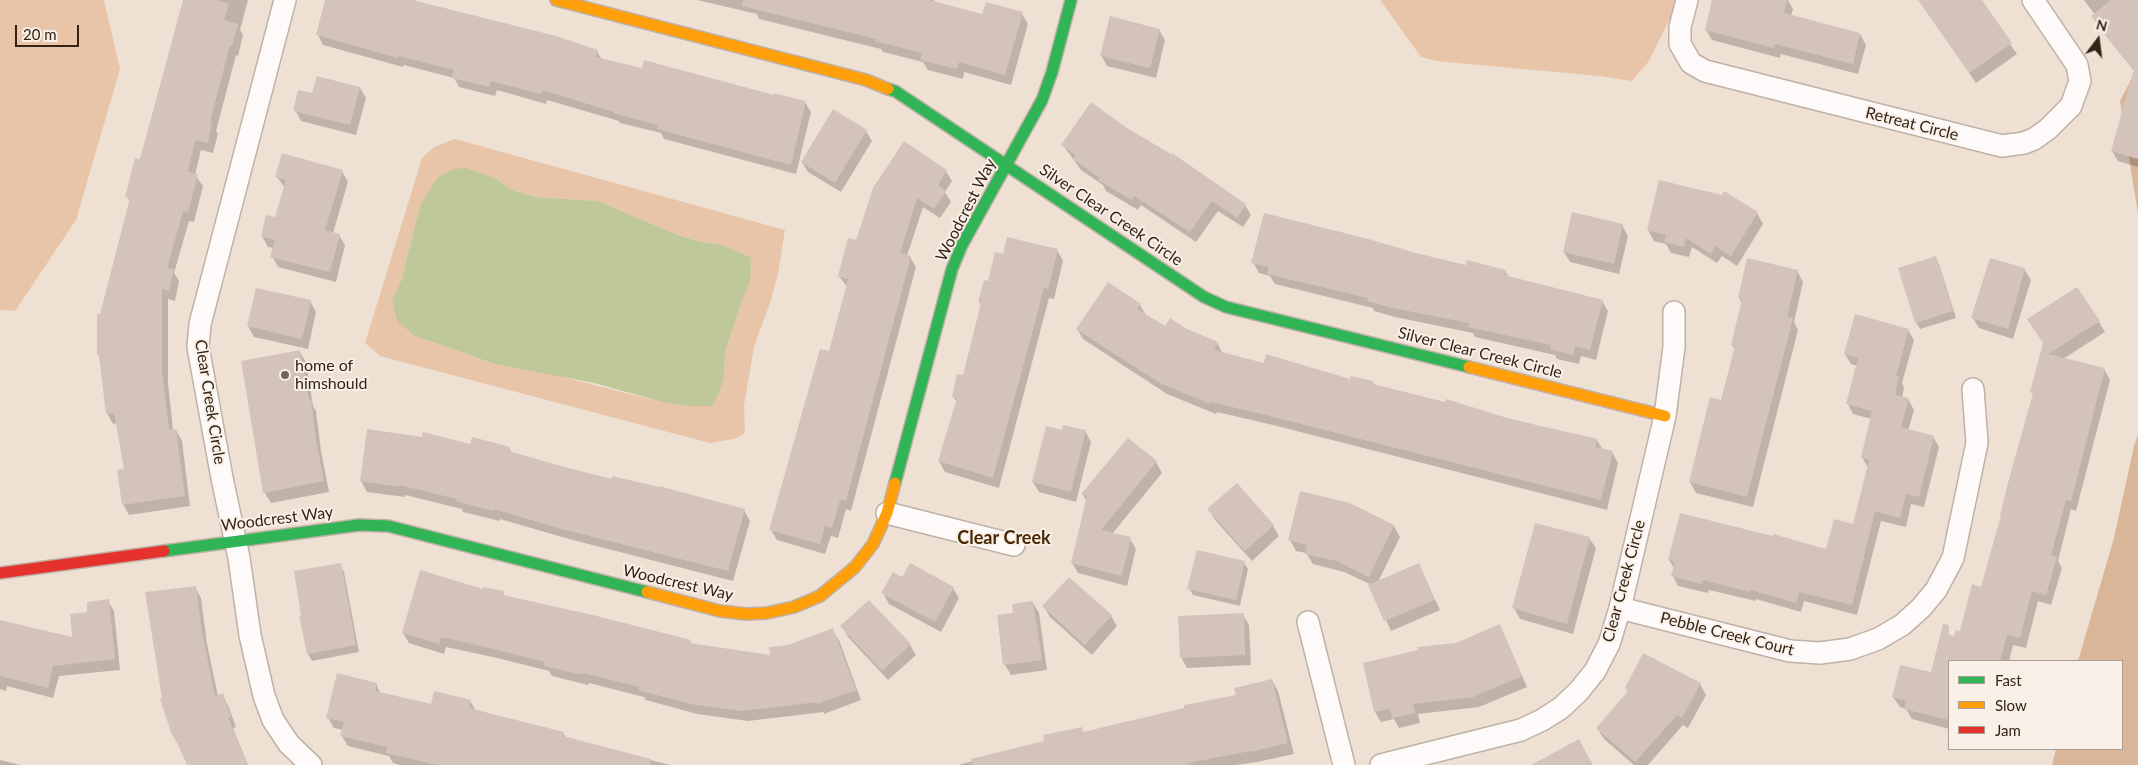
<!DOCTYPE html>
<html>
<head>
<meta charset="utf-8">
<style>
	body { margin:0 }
	#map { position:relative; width:2138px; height:765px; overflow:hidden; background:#efe0d4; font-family:Lato,sans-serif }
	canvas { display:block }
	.legend { position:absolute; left:1948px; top:660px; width:175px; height:90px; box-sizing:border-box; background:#f9f0e8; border:1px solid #aa9e94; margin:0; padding:6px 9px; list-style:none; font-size:15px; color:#342315 }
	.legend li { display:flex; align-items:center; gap:10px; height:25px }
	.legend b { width:25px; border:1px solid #aa9e94 }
	.north { position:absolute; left:2073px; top:15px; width:50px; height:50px; -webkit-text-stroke:4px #f9f0e8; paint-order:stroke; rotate:15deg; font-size:14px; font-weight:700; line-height:20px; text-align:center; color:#342315 }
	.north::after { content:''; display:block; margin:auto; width:18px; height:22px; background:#342315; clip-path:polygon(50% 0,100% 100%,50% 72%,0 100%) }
	.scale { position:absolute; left:15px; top:25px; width:64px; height:22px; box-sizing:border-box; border:2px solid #342315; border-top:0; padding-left:6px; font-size:15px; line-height:18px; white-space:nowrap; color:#342315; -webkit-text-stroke:4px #f9f0e8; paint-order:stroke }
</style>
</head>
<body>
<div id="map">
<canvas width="2138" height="765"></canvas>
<ul class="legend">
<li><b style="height:6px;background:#30b455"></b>Fast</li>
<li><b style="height:6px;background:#ff9f0a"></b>Slow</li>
<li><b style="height:6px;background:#e5322d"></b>Jam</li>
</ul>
<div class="north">N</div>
<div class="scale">20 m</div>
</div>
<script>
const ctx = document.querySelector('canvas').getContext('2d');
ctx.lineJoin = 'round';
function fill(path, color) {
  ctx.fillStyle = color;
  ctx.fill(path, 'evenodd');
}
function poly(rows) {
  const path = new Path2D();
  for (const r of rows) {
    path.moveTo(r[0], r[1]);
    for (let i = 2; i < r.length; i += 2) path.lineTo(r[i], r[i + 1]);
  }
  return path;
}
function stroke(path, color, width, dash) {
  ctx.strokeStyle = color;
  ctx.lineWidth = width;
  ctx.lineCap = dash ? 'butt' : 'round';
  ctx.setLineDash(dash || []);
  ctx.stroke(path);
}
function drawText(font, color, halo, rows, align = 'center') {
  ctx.font = font + ' Lato,sans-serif';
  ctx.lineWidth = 4;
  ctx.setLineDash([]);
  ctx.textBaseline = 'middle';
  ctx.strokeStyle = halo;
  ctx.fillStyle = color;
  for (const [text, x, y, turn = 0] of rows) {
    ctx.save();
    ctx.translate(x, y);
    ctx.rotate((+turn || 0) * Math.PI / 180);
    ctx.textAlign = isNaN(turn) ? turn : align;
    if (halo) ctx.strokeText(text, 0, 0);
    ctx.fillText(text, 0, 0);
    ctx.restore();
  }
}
fill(poly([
	[0,0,104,0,120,69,76,220,15,311,0,310],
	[1380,0,1679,0,1649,61,1632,81,1599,76,1436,61,1421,57],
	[455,139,785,230,778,274,771,300,754,347,744,405,745,433,734,439,710,443,380,356,365,343,422,158,434,147],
	[495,178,512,190,535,197,598,201,678,235,701,242,723,245,751,259,750,283,742,300,725,352,724,378,689,406,645,398,555,375,495,364,415,336,392,300,401,281,420,206]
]), '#e8c5a8');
fill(poly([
	[2138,66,2138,214,2120,101],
	[2138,435,2138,765,2052,765,2056,749,2122,749,2122,661,2078,661,2114,538,2134,446]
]), '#dab698');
fill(poly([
	[466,168,495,178,512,190,535,197,598,201,678,235,701,242,723,245,751,258,750,283,742,300,725,352,724,378,718,395,712,406,689,406,666,403,594,383,495,364,415,336,397,321,392,300,401,281,420,206,437,178,454,169]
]), '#bfc898');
fill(poly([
	[185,0,248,0,240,30,243,35,238,56,236,55,216,131,218,134,213,153,201,150,195,175,203,186,194,222,189,221,174,273,179,281,175,301,168,299,168,383,173,430,176,430,182,441,190,506,129,515,123,504,125,470,117,423,113,424,107,413,101,359,98,354,101,316,130,202,127,196,141,161],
	[326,0,406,0,597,51,602,60,805,102,811,112,796,174,664,139,661,133,620,123,619,121,547,100,546,104,497,90,495,96,459,87,454,78,404,65,403,67,323,45,318,35],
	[697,0,934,0,934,3,983,15,1022,14,1028,24,1011,85,964,72,963,79,928,70,923,62,883,52,881,49,759,19,757,14],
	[1714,0,1788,0,1793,9,1791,16,1860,34,1866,45,1858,74,1781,54,1780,58,1712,40,1706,30],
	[1919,0,1979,0,2017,54,1976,83],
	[2084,0,2138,0,2138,76,2099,27,2093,16,2095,15],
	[1159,30,1165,40,1156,78,1107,66,1101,55],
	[2138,85,2138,167,2118,161,2112,151],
	[360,88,366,98,356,135,301,121,295,110],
	[1126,129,1245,205,1251,215,1243,227,1218,211,1196,242,1141,205,1138,210,1106,191,1103,185,1081,170,1063,145],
	[866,131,872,141,841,192,808,172,802,162],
	[905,143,946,171,952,181,945,192,951,202,940,218,923,207,907,256,910,257,916,267,851,511,846,509,838,538,831,536,825,554,777,540,771,530,830,353,847,287,839,276,849,240,856,242],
	[342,171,348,182,333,233,339,235,345,245,336,282,278,267,272,256,274,248,268,247,262,236,276,219,285,188,277,177],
	[1659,181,1722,196,1725,193,1757,213,1763,224,1737,266,1722,256,1717,263,1692,247,1689,257,1671,253,1666,244,1654,241,1648,230],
	[1622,225,1628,236,1619,274,1570,262,1564,252],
	[1057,250,1063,261,1054,299,1049,298,999,488,945,472,939,461,957,402,953,396,964,377,982,306,979,302,989,283,1004,256],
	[1415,254,1466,266,1505,271,1509,278,1602,301,1608,311,1596,360,1581,356,1579,364,1557,359,1555,355,1475,337,1473,333,1395,317,1374,311,1373,308,1275,284,1270,276,1259,273,1253,262],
	[1935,257,1939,264,1956,318,1920,329,1916,322],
	[2024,269,2031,280,2013,339,1979,328,1973,318],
	[1797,271,1803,282,1794,322,1798,330,1753,507,1696,493,1690,482,1722,402,1735,350,1732,345,1742,303,1739,298],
	[310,301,316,312,308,349,254,337,248,326],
	[1140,305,1146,315,1166,327,1187,330,1217,343,1223,354,1264,364,1351,380,1373,382,1375,386,1597,440,1603,450,1612,452,1618,463,1607,510,1273,425,1217,412,1216,414,1167,394,1083,339,1077,329],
	[2099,322,2105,332,2063,359,2104,369,2110,380,2076,511,2071,509,2058,561,2062,568,2051,605,2038,601,2026,648,2013,645,2009,661,1949,661,1949,729,1912,719,1906,709,1900,707,1893,697,1932,674,1955,638,1961,632,1982,588,2034,396,2032,392,2044,344],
	[1908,330,1914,340,1902,383,1904,388,1902,398,1908,399,1914,410,1908,431,1933,437,1939,447,1924,507,1911,504,1906,527,1881,521,1857,615,1804,601,1801,612,1756,599,1756,601,1709,590,1708,593,1678,586,1673,576,1674,568,1669,560,1827,551,1854,525,1868,468,1862,457,1872,419,1853,414,1848,404,1857,366,1851,364,1845,354],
	[300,352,306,362,313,406,316,411,321,451,329,492,271,503,265,493,242,362],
	[368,431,471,445,509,448,512,453,560,467,744,510,750,521,733,581,569,539,500,519,500,521,463,512,462,509,405,495,405,497,367,492,361,481],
	[1085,431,1091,442,1076,502,1039,492,1033,482,1063,432],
	[1156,462,1162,473,1112,534,1130,539,1136,549,1127,586,1078,573,1072,563,1087,502,1083,495],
	[1237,485,1273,526,1279,536,1252,561,1215,520,1209,509],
	[1350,504,1394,526,1400,537,1378,582,1419,565,1440,610,1391,631,1370,585,1372,585,1344,572,1313,564,1306,553,1296,551,1290,540],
	[1589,538,1596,548,1573,634,1520,619,1514,608],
	[1244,563,1248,569,1240,606,1193,595,1189,588],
	[340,565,344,572,359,652,312,661,308,654,303,617],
	[902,578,953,588,959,598,941,632,889,604,883,593],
	[195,587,201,598,207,644,218,696,222,695,228,705,236,727,233,728,248,765,189,765,173,735],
	[484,591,503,592,505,597,690,641,691,644,771,656,788,646,832,630,839,640,861,700,824,714,824,712,748,721,697,714,646,700,644,697,589,683,588,685,552,676,549,671,497,658,446,647,444,654,409,643,403,633],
	[108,601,114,611,120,670,59,676,53,698,7,686,6,691,0,689,0,621,74,638,89,613],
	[1033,603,1039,613,1047,670,1011,675,1005,665,1014,614],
	[1044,607,1111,616,1117,626,1092,655,1050,617],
	[1243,615,1249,625,1251,665,1187,668,1181,657],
	[842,626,910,645,916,655,888,680,848,637],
	[1500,626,1527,687,1479,707,1418,714,1420,723,1399,728,1394,719,1381,722,1375,712,1456,644],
	[1272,680,1278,691,1294,754,1257,762,1236,765,958,765,1046,741,1081,728,1084,733,1238,696],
	[376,684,381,694,432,706,470,701,476,711,563,733,567,739,670,765,400,765,393,763,389,756,348,746,341,735,343,730,334,728,328,718],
	[1700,684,1706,695,1688,728,1683,725,1648,765,1634,765,1604,739,1597,728,1629,692,1626,688],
	[0,760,21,765,0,765]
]), '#0003');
fill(poly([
	[183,0,216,0,229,4,224,20,238,24,232,46,230,45,210,122,212,122,208,143,195,140,188,172,198,174,188,212,183,211,167,268,174,269,169,291,162,289,162,371,169,430,176,429,185,496,122,505,117,470,124,469,114,413,106,414,99,355,97,355,97,314,100,314,130,198,125,197,135,158,140,159],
	[325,0,413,0,556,36,598,50,596,57,642,68,644,60,774,95,774,93,806,101,791,165,657,129,658,125,613,113,614,112,542,90,541,94,491,81,490,87,452,78,454,70,399,56,398,58,316,35],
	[743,0,929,0,982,14,986,2,1023,12,1005,75,959,62,957,69,920,60,922,53,875,41,876,39,742,6],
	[1712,0,1787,0,1784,13,1860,33,1853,64,1775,44,1774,48,1705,30],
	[1918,0,1982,0,2012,43,1969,73],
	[2111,0,2138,0,2138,159,2111,151,2133,72,2135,72,2091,16],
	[1110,16,1160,29,1150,68,1100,56],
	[317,76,360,87,350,125,293,111,298,90,312,93],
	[1091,102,1127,128,1171,154,1172,153,1246,204,1237,218,1212,201,1190,232,1134,196,1132,200,1098,180,1100,178,1073,159,1076,155,1061,145],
	[833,109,867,130,835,183,801,162],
	[904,141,947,170,938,185,946,191,934,209,917,198,900,253,911,256,846,501,840,500,832,528,825,526,820,544,769,530,820,349,829,351,848,279,838,276,848,238,856,240,873,188],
	[282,153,343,170,325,230,340,234,330,272,270,257,275,240,261,236,266,215,275,217,286,180,275,177],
	[1659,180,1722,195,1724,191,1758,212,1731,256,1715,246,1711,254,1686,238,1684,247,1664,242,1666,235,1647,230],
	[1572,212,1623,224,1614,264,1563,252],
	[1264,213,1365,238,1416,253,1466,265,1467,260,1506,270,1504,275,1603,300,1590,350,1575,346,1573,355,1550,349,1551,345,1468,327,1469,323,1388,307,1367,301,1368,298,1267,274,1269,267,1251,263],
	[1007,237,1058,249,1048,289,1044,288,993,478,938,461,957,398,952,397,957,374,963,375,981,303,978,302,984,280,988,281,995,252,1003,254],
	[1936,256,1953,311,1915,323,1898,268],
	[1747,258,1798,270,1787,317,1793,318,1747,497,1689,482,1710,397,1721,400,1735,346,1731,345,1742,299,1738,298],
	[1990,258,2025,268,2008,329,1971,318],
	[1108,282,1141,304,1137,309,1165,326,1170,318,1187,329,1218,342,1214,350,1264,363,1266,354,1350,379,1351,376,1373,381,1373,384,1445,402,1446,399,1514,420,1598,439,1595,447,1613,451,1601,500,1266,415,1211,402,1210,404,1160,383,1076,329],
	[2077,287,2100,321,2048,354,2105,368,2071,501,2066,500,2051,555,2057,557,2046,595,2032,591,2020,638,2007,635,2000,661,1949,661,1949,720,1904,709,1906,701,1892,697,1900,665,1931,672,1943,624,1949,625,1949,635,1954,636,1956,630,1960,631,1972,584,1981,587,2001,515,2000,515,2009,479,2033,393,2030,392,2043,343,2027,319],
	[256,288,311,300,302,339,247,326],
	[1855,314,1909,329,1896,376,1899,376,1895,395,1909,398,1901,427,1934,436,1919,497,1906,494,1900,518,1875,511,1852,605,1799,592,1796,603,1751,590,1750,592,1703,580,1702,584,1671,576,1675,562,1668,560,1680,513,1773,536,1773,534,1826,549,1834,519,1853,524,1869,460,1861,457,1872,411,1846,404,1858,358,1844,354],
	[300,350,309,400,311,399,316,440,324,481,263,493,241,361],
	[1063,425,1086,430,1071,492,1032,482,1046,426,1062,430],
	[367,429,422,437,423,432,470,444,472,437,510,447,509,451,561,466,611,479,612,476,659,487,659,486,745,509,728,571,562,529,494,509,494,511,456,501,457,499,399,485,399,487,360,481],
	[1128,438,1157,461,1101,530,1131,537,1122,576,1071,563,1087,496,1081,494],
	[1237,483,1274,525,1245,551,1207,509],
	[1300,491,1350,503,1394,525,1369,577,1337,561,1305,554,1307,545,1288,540],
	[1535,523,1590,537,1567,624,1512,608],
	[1197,550,1245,561,1236,600,1187,589],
	[341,563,356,645,307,654,299,616,301,616,294,571],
	[910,563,954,587,935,622,881,593,893,572,902,577],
	[1419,563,1435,600,1384,621,1368,585],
	[420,570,483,589,483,587,504,591,503,595,597,616,691,640,690,643,770,655,769,647,788,645,833,628,856,690,817,704,817,702,742,711,690,704,638,690,639,687,583,673,583,675,544,666,545,662,490,648,441,637,439,644,402,633],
	[1069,577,1112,615,1085,645,1042,606],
	[196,586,202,632,215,696,223,693,231,717,228,718,248,765,187,765,174,735,172,735,160,699,162,698,145,592],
	[109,599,115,659,53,666,48,688,0,676,0,620,72,637,70,614,87,612,87,602],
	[869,600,911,644,882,671,840,626],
	[1033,601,1042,660,1003,665,997,615,1013,613,1012,604],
	[1244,613,1245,655,1180,658,1178,616],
	[1500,624,1522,676,1473,697,1413,704,1415,713,1392,718,1390,709,1374,712,1363,663,1418,650,1417,647,1456,643],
	[1643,653,1701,683,1682,718,1677,715,1635,762,1596,728,1629,690,1625,688],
	[337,673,377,683,375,691,431,704,434,691,471,700,469,708,564,732,563,736,651,759,650,765,437,765,386,753,387,747,340,736,344,722,326,718],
	[1272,679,1288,743,1250,752,1250,751,1188,763,1189,765,972,765,971,759,1044,741,1043,735,1082,727,1083,732,1184,708,1184,705,1236,695,1234,688],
	[1579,739,1593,765,1531,765]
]), '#d4c3ba');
const street = poly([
	[285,0,200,324,198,347,222,478,239,558,250,635,264,696,273,720,289,744,311,765],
	[1687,0,1680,27,1680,44,1691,63,1705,71,2002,146,2024,143,2034,139,2048,129,2071,106,2080,81,2077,65,2033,0],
	[887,513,1014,545],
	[1620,608,1790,651,1820,653,1850,649,1878,639,1902,625,1921,608,1936,590,1953,558,1977,443,1973,389],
	[1308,622,1344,765],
	[1381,765,1521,730,1542,720,1561,708,1579,691,1595,671,1609,644,1620,608,1665,416,1674,347,1674,312]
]);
const fast = poly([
	[888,89,895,91,1204,297,1226,307,1469,367],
	[895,483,952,269,962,245,1042,100,1052,72,1071,0],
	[164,551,359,525,388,526,647,592]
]);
const slow = poly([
	[556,0,866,80,888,89],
	[1469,367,1665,416],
	[647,592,720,611,746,614,767,613,794,607,820,596,855,567,873,544,887,513,895,483]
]);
const jam = poly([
	[0,573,164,551]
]);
stroke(street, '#bfb1a5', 24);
stroke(fast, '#bfb1a5', 14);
stroke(slow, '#bfb1a5', 14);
stroke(jam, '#bfb1a5', 14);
stroke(street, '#fdfaf9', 21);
stroke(fast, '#30b455', 11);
stroke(slow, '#ff9f0a', 11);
stroke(jam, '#e5322d', 11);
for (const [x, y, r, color] of [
	[285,375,5,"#756558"]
]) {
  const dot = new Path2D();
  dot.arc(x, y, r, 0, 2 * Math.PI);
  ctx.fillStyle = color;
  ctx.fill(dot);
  stroke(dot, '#f9f0e8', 2);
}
drawText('16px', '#342315', '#f9f0e8', [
	["Retreat Circle",1912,124,14],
	["Woodcrest Way",966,210,-63],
	["Silver Clear Creek Circle",1111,215,34],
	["Silver Clear Creek Circle",1480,353,14],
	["Clear Creek Circle",210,402,81],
	["Woodcrest Way",277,519,-7],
	["Clear Creek Circle",1624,581,-75],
	["Woodcrest Way",678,583,13],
	["Pebble Creek Court",1727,634,14]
]);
drawText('16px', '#342315', '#f9f0e8', [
	["home of",295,366],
	["himshould",295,384]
], 'left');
drawText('bold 18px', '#4a2803', '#f9f0e8', [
	["Clear Creek",1004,538]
]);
</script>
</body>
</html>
